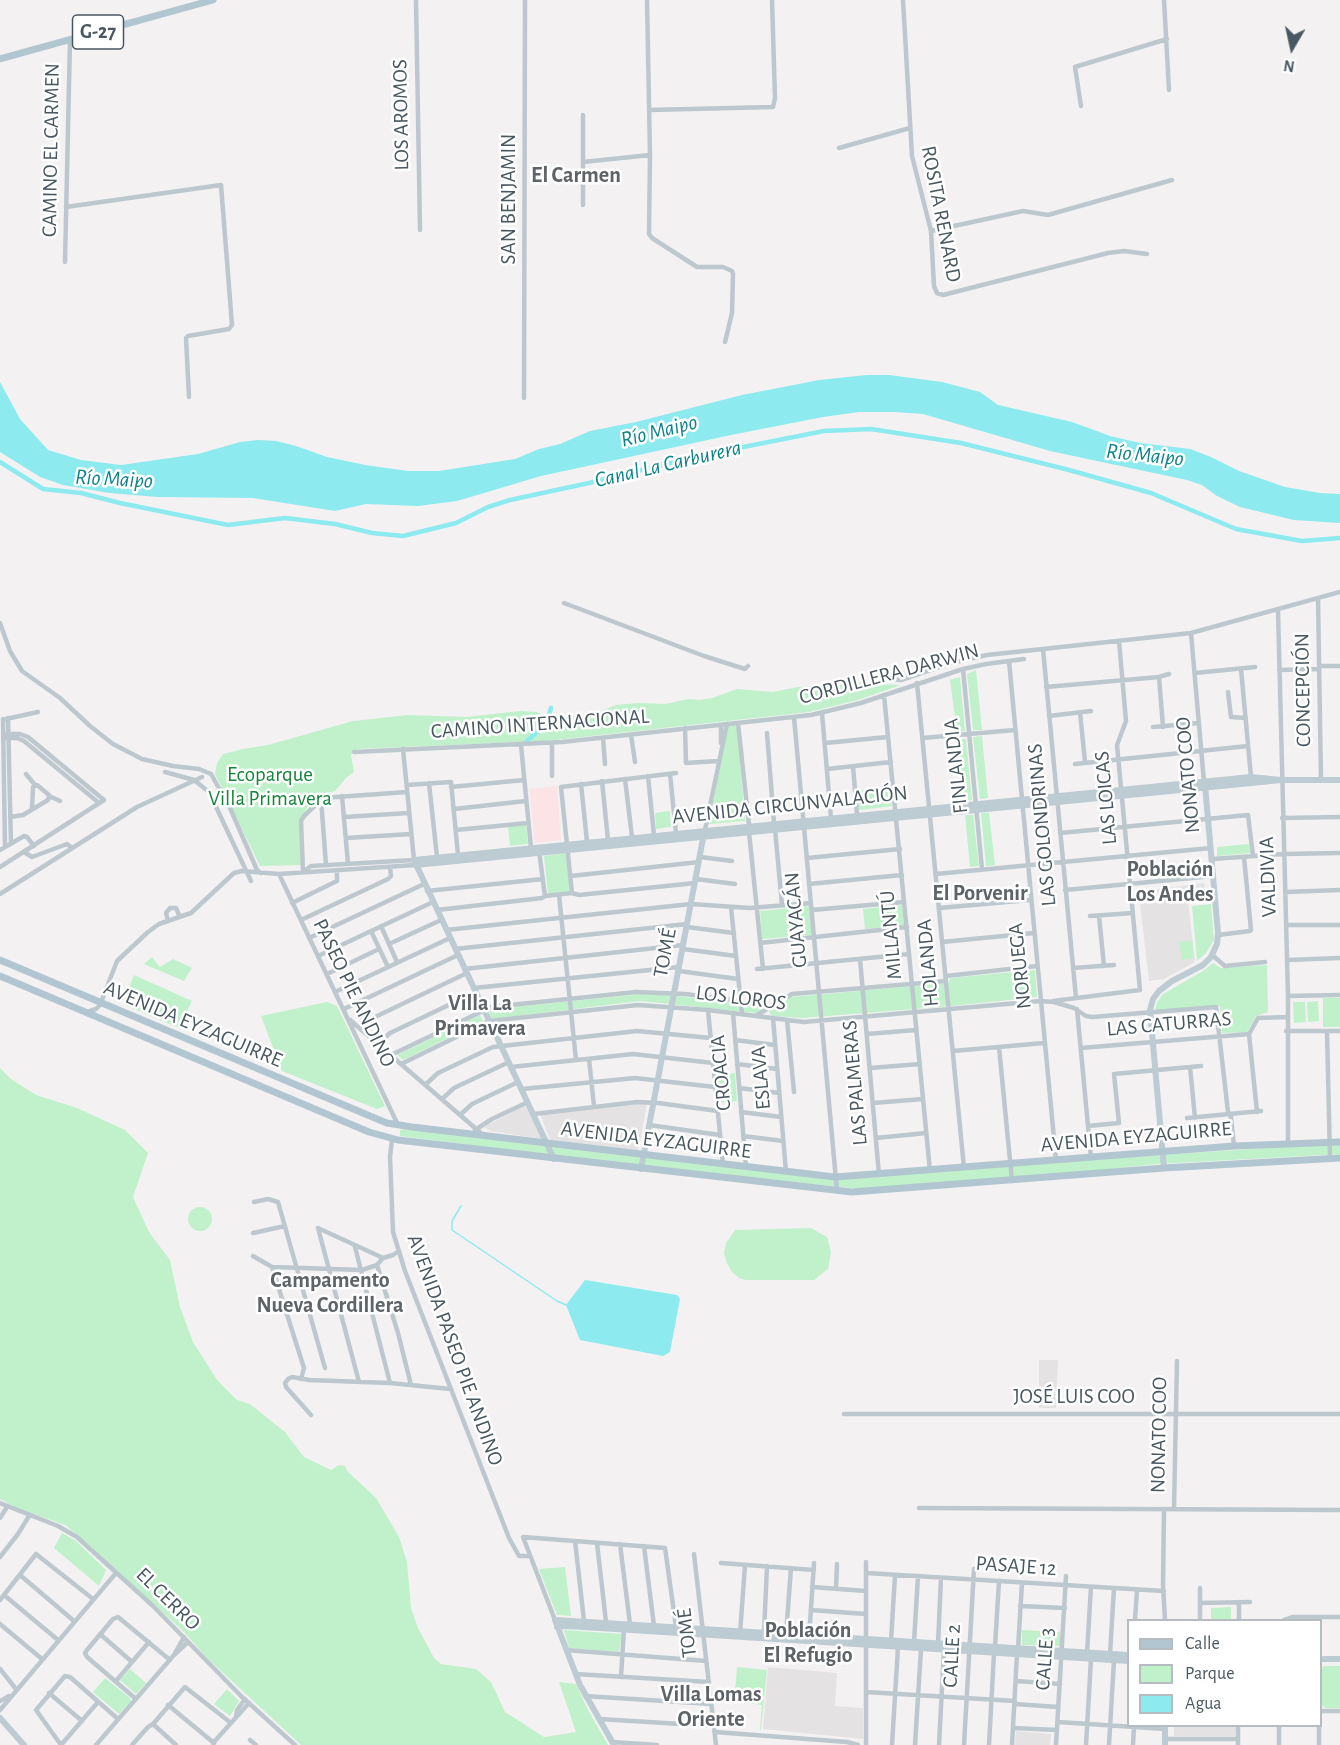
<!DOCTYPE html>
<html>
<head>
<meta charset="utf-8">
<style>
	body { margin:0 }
	#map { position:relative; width:1340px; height:1745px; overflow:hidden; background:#f4f1f2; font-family:"Alegreya Sans",sans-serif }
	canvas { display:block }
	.legend { position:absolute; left:1127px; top:1619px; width:195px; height:108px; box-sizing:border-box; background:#fff; border:2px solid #b6bcbf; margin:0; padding:8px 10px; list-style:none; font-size:18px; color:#495860 }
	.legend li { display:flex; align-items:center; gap:12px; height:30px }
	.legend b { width:30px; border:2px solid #b6bcbf }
	.north { position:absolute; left:1262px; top:18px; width:60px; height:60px; -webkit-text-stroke:4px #fff; paint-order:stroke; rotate:189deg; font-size:16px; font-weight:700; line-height:24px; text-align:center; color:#495860 }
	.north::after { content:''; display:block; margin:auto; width:21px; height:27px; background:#495860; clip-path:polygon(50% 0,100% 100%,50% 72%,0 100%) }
</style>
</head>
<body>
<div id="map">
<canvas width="1340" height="1745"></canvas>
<ul class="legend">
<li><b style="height:8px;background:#b1c6d0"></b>Calle</li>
<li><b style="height:16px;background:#c0f1cb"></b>Parque</li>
<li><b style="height:16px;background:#8deaee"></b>Agua</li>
</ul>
<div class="north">N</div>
</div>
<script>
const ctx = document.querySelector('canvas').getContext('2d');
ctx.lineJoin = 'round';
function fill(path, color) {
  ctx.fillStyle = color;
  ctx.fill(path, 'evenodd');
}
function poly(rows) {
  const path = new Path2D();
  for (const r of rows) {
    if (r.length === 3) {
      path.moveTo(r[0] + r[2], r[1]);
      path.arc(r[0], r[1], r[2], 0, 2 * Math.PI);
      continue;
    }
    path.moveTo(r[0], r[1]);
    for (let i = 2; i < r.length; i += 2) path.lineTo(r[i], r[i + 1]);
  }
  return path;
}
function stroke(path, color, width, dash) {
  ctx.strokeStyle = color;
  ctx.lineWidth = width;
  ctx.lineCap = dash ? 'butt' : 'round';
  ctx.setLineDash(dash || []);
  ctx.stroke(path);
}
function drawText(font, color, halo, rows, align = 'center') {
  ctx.font = font + ' "Alegreya Sans",sans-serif';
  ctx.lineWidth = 5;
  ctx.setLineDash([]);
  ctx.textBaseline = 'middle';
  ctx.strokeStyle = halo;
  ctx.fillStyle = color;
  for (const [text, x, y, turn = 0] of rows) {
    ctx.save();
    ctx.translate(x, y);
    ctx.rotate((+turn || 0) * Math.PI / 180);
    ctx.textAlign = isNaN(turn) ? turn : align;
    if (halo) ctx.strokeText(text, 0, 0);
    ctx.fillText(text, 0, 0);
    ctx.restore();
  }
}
fill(poly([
	[1204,883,1206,899,1188,901,1195,962,1164,979,1149,981,1140,904,1158,902,1157,889],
	[631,1104,647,1104,638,1152,550,1140,540,1114],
	[525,1105,542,1139,491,1131,484,1127],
	[1039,1360,1058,1360,1056,1408,1039,1408],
	[768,1667,837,1673,835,1706,863,1708,863,1739,763,1729],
	[1174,1726,1236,1726,1235,1736,1174,1736],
	[1016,1731,1051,1734,1050,1745,1015,1745]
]), '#e5e2e4');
fill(poly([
	[557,786,561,840,535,843,529,789]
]), '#fce3e5');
fill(poly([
	[976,670,982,730,973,730,967,674],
	[960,677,965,731,957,732,950,680],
	[861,683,901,685,858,700,809,712,546,741,357,749,351,755,354,772,347,777,335,791,322,795,308,806,299,821,302,865,260,866,215,774,217,763,223,754,243,749,268,745,353,721,408,715,466,717,521,711,537,712,545,716,593,716,603,710,616,705,638,703,666,704,688,699,699,700,712,698,737,689,773,692,798,687],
	[737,724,745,821,709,824,728,726],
	[982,736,988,798,980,799,973,737],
	[957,739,966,739,972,800,964,801],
	[889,787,892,806,859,810,856,791],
	[670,811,671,827,656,829,655,813],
	[981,813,989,813,995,865,986,866],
	[965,815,973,815,979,866,970,867],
	[526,825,528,844,510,846,508,826],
	[1249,844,1250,853,1217,856,1217,847],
	[567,853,570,891,548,894,544,856],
	[1211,904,1214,940,1206,953,1197,961,1192,906],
	[902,905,904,926,865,929,863,909],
	[809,906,812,935,762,939,760,911],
	[1192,940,1194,958,1182,960,1179,942],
	[152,957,160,967,173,959,192,968,184,981,144,964],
	[1213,963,1221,968,1267,965,1268,1012,1256,1016,1247,1032,1222,1033,1220,1006,1155,1011,1157,1003,1163,994,1203,971],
	[1035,970,1037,997,952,1006,803,1018,773,1016,770,1014,769,1010,790,997,949,983,950,978],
	[134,975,192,1001,179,1028,125,1005,123,1002],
	[642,994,669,995,758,1006,764,1008,756,1013,640,1001,492,1019,489,1011,493,1009],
	[1323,998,1340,998,1340,1027,1323,1027],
	[1318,1001,1319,1021,1308,1022,1307,1002],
	[327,1002,337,1006,385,1106,377,1109,282,1071,261,1016],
	[1293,1002,1305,1002,1306,1022,1294,1023],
	[480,1015,483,1021,403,1060,397,1055],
	[0,1068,11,1079,36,1095,77,1108,125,1130,148,1153,133,1197,149,1232,170,1260,180,1307,193,1342,217,1380,237,1400,250,1404,285,1432,304,1457,331,1470,339,1465,345,1466,347,1471,376,1498,399,1537,407,1562,411,1608,418,1628,434,1658,441,1664,476,1669,491,1682,505,1712,544,1737,576,1732,559,1682,576,1684,588,1710,608,1745,301,1745,208,1659,184,1632,85,1541,65,1525,17,1508,0,1499],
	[735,1073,737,1101,719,1103,717,1075],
	[405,1129,827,1178,1322,1144,1340,1145,1340,1154,1158,1164,997,1180,862,1189,638,1167,400,1136,400,1130],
	[200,1219,12],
	[811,1228,827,1237,831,1252,828,1269,814,1280,746,1280,739,1278,732,1272,727,1263,724,1254,726,1243,735,1230],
	[62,1533,76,1541,106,1570,99,1586,54,1548],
	[565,1567,571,1616,557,1615,539,1569],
	[1231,1607,1231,1619,1211,1619,1211,1608],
	[564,1630,622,1634,619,1652,569,1648],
	[1022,1630,1060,1632,1060,1646,1022,1645],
	[1324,1666,1340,1666,1340,1708,1325,1708,1322,1705,1322,1668],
	[737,1667,767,1670,761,1730,760,1730,762,1705,746,1703,747,1693,735,1692],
	[130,1669,146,1683,136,1694,120,1680],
	[105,1678,130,1698,131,1701,119,1714,93,1692],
	[227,1689,239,1701,230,1716,214,1704]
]), '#c0f1cb');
fill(poly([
	[867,375,889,375,942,382,980,392,998,405,1072,422,1110,436,1140,443,1190,449,1211,457,1239,471,1285,487,1320,493,1340,494,1340,523,1294,520,1240,507,1217,496,1202,485,1187,480,1050,451,923,414,894,412,859,412,823,417,731,435,541,476,457,501,418,506,366,504,335,511,253,498,158,497,109,493,63,485,40,477,0,452,0,382,20,419,48,450,81,460,121,465,198,454,240,442,258,440,276,441,296,446,327,457,365,465,408,471,439,471,515,459,539,449,560,444,590,431,636,422,742,395,819,380],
	[585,1280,677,1295,680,1299,670,1352,663,1356,580,1340,566,1305]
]), '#8deaee');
stroke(poly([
	[461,1206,452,1221,452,1230,557,1301,566,1305]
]), '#8deaee', 1.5);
stroke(poly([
	[0,462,43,489,81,493,120,503,228,525,285,518,335,524,372,533,403,536,456,523,488,507,510,500,589,483,708,454,824,431,871,429,961,443,1069,470,1151,493,1236,529,1302,541,1340,538],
	[527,741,546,724,551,708]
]), '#8deaee', 4.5);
stroke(poly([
	[416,0,420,230],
	[647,0,650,155,649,234,652,238,697,267,723,267,732,271,733,274,732,313,725,342],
	[903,0,912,156,931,231,934,286,937,293,943,295,1108,253,1124,251,1147,254],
	[1164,0,1169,90],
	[1081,106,1075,67,1167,39],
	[649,110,773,107,775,98,772,0],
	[839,148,910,128],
	[583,162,650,155],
	[583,205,583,115],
	[66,207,221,185,232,325,229,329,188,336,186,338,189,397],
	[931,231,1023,211,1048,215,1172,180],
	[65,262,70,40],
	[524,398,525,0],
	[1318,598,1321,781],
	[564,603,704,656,745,669,748,666],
	[1278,610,1288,996,1288,1143],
	[0,623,10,651,22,671,60,698,90,726,113,744,142,759,173,766,199,769,211,774,230,808,257,870,261,873],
	[1191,633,1204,782],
	[1043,649,1076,998],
	[1009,661,1056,1160],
	[1319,666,1340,666],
	[963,669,982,869],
	[1241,669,1251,777],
	[1279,670,1319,669],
	[1195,673,1255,667],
	[1159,677,1163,727],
	[885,679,901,680,951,663,987,655,1191,633,1340,592],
	[917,683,964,1168],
	[1046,687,1159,677,1169,674],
	[1228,692,1231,717,1246,718],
	[884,695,930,1171],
	[1080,712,1085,762],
	[822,713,831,818],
	[1049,716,1091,711],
	[794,717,837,1191],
	[8,718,11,844],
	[3,719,5,847],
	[6,719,38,712],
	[738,723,749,825],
	[721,725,721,743],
	[1153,727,1199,723],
	[685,728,686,763,718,761],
	[767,733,774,823],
	[631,735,635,762],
	[6,738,17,738,24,741,99,803],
	[603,738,605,764],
	[923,738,1015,730],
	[552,743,552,776],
	[825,743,888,737],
	[521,745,531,848],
	[354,752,562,742,811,715,861,703,963,669,986,664,1024,659],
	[1075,764,1248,746],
	[853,766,857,815],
	[827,769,891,762],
	[165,772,194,780,209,792,251,881],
	[26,774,35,785],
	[670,774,676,833],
	[648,776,654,835],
	[625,779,632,837],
	[602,781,608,840],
	[429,783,437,857],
	[581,784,587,842],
	[407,785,451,782,458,855],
	[451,787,524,780],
	[49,796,60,801],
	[342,796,348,864],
	[321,799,326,865],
	[454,809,526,801],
	[10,817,23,815,48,800,49,795,37,785,33,787,32,809],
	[344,817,409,813],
	[1282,818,1340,817],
	[775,829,782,905],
	[456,830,528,823],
	[705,830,727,724],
	[749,832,763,969],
	[1060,833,1248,815,1253,856],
	[346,838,411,834],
	[0,850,24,836,27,837,34,846],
	[539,851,545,896],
	[24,852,32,857,67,844,72,848],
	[700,857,732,861],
	[807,858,900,849],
	[1212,859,1283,854,1340,853],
	[0,867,104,800,28,737,20,734,3,734],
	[303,872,311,866,414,860,403,749],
	[303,872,301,821,304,816,323,798,407,792],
	[279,874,398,1125],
	[936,874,1211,848],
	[571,876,699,862],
	[696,879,735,884],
	[809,884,902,875],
	[1065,890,1213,876],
	[427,891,543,879],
	[1285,892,1340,890],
	[572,893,561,787,676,773],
	[0,894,137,807,202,777],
	[559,895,576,1060],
	[292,903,337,881,337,870],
	[731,907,742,1014],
	[939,908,1030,900],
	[437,910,542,898,545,896,572,893,579,895,695,883],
	[812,910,904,902],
	[1090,916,1133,913],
	[1099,916,1104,966],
	[301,920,388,879,391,876,390,867],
	[168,921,166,913,170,908,176,908,180,917],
	[1286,925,1340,925],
	[381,926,397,962],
	[687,927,734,933],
	[446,930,691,904,750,908,811,903],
	[371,931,388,967],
	[1218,935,1250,931,1251,930,1244,857],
	[309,938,424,884],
	[942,942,1034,933],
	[760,943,907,927],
	[389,944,441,920],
	[455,949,687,924],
	[683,949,736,956],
	[1212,955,1225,966,1265,962],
	[318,956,433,902],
	[860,959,879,1175],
	[1287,960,1340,958],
	[1073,968,1114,965],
	[464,969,683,945],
	[757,969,909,954],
	[679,971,738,979],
	[327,974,379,949],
	[946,976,1037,966],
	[474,988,679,967],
	[335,992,450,938],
	[1288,996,1340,995],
	[1053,1001,1140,990,1117,745,1126,721,1119,641],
	[344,1009,458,955],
	[1077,1009,1091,1158],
	[708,1010,723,1165],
	[87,1012,96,1009,100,1005,117,961,148,932,159,924,191,913,234,873,242,871,279,874,415,865],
	[733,1013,746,1167],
	[757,1015,792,994,946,981],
	[773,1018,786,1172],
	[350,1020,482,1134],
	[787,1020,794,1092],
	[361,1029,375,1017,467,973],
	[1286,1031,1340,1031],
	[1327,1031,1330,1159],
	[867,1034,916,1030],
	[1249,1034,1257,1112],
	[1249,1034,1258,1018,1287,1017],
	[735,1040,775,1045],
	[378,1044,390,1033,476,992],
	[999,1047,1012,1181],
	[1081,1048,1249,1034],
	[953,1051,1044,1043],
	[391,1055,491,1007,636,992,685,994,741,1001],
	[589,1059,594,1106],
	[401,1064,489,1021,638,1005,708,1010,804,1022,1040,1001,1054,1002,1074,1008,1086,1016,1092,1017,1216,1007,1228,1112,1231,1117,1234,1146],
	[737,1064,777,1069],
	[511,1067,633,1054,713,1063],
	[1190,1067,1195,1118],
	[870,1068,920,1064],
	[425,1085,438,1073,493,1047,637,1031,711,1038],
	[739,1088,779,1093],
	[522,1089,635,1078,715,1087],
	[442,1099,454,1088,509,1062],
	[873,1103,923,1099],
	[741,1112,781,1117],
	[534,1114,637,1102,658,1103,718,1111],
	[460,1115,472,1104,518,1082],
	[1187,1118,1261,1111],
	[649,1125,720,1135],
	[1088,1126,1119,1123,1114,1074,1201,1066],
	[475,1130,492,1119,528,1102],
	[743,1136,783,1141],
	[876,1138,926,1133],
	[392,1139,390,1157,393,1232,405,1271,509,1538,519,1556,530,1556],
	[254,1202,268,1199,278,1202,325,1368],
	[318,1228,359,1382],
	[318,1228,383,1258],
	[253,1233,285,1226],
	[355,1247,390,1383],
	[253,1256,272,1267,304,1368,301,1379],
	[377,1265,398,1333,411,1385],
	[272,1267,362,1270,377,1265,383,1258,393,1255,399,1251],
	[844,1414,1340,1414],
	[311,1415,286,1387,285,1383,288,1379,292,1377,309,1380,390,1383,450,1389],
	[0,1503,58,1526,77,1537,152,1605,241,1696,295,1745],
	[919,1508,1340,1510],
	[1164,1509,1163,1585,1165,1620],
	[1174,1509,1177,1361],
	[0,1518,7,1507],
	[575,1541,584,1621],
	[597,1543,606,1622],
	[620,1544,630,1624],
	[644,1546,654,1626],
	[694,1554,716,1745],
	[0,1557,18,1534,29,1516],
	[866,1562,866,1745],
	[721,1563,814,1570],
	[866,1573,1164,1591],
	[20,1575,74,1621],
	[812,1587,866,1591],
	[836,1589,837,1564],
	[4,1595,58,1640],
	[0,1600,36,1554,93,1599],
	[1200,1603,1250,1602],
	[1020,1606,1065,1608],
	[811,1610,866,1614],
	[555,1620,523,1537,665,1548,676,1627],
	[1135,1620,1137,1590],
	[1200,1620,1200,1588],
	[1239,1620,1239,1602],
	[1284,1620,1293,1617,1340,1617],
	[0,1624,42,1659],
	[764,1633,767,1566],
	[100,1634,132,1662],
	[740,1634,745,1565],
	[786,1635,791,1568],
	[809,1638,814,1563],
	[891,1641,895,1575],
	[914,1642,918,1576],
	[938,1644,941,1578],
	[995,1647,999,1581],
	[1018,1649,1022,1583],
	[566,1650,706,1661],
	[175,1653,184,1637],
	[1087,1653,1091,1587],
	[1110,1654,1114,1588],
	[0,1669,16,1689],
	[575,1674,709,1682],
	[621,1677,624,1629],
	[116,1681,149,1642],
	[1016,1681,1060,1684],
	[866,1692,1015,1701],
	[49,1693,82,1721],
	[585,1696,711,1704],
	[136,1699,87,1657,85,1653,87,1650,113,1619,118,1617,170,1660],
	[0,1701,9,1696],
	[1015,1704,1058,1707],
	[168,1705,214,1743],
	[0,1710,116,1573],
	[1320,1711,1340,1711],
	[236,1717,237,1710,245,1699],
	[599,1719,714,1726],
	[1058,1722,1165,1729],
	[153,1724,176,1745],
	[1013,1728,1057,1730],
	[715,1732,847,1742,858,1745],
	[1165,1739,1238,1739],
	[250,1740,256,1745],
	[612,1742,657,1745],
	[213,1743,249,1703],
	[61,1745,36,1710,65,1676,70,1677,118,1719],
	[61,1745,98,1702],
	[96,1745,174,1655,188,1642],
	[132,1745,148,1727,153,1724,185,1687,231,1723],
	[892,1745,898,1647],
	[915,1745,921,1649],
	[939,1745,944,1650],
	[964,1745,974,1569],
	[989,1745,994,1653],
	[1012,1745,1017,1654],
	[1056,1745,1066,1576],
	[1086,1745,1091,1659],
	[1109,1745,1114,1660],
	[1133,1745,1134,1726],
	[1238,1745,1238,1726],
	[1279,1745,1279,1726],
	[1319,1745,1319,1726]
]), '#bdc8ce', 4.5);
stroke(poly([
	[415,865,1211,787,1281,780,1340,780],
	[554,1159,414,860,1251,777,1281,780],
	[1164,1168,1150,1010,1153,999,1159,991,1172,981,1203,965,1211,957,1217,944,1218,933,1205,785],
	[641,1169,704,833],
	[557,1627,567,1626,1128,1661],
	[1320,1659,1340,1659],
	[0,1718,24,1745],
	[1165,1726,1165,1745],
	[614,1745,580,1685,555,1620,1128,1655]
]), '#bdcbd3', 6);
stroke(poly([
	[0,59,213,0],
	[0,960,370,1116,387,1123,412,1127,835,1177,1234,1146,1340,1142],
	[0,976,369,1132,398,1140,852,1192,1164,1168,1340,1158]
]), '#b1c6d0', 7);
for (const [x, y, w] of [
	[98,32,51]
]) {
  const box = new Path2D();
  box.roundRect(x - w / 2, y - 17, w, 34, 4.5);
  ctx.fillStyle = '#fff';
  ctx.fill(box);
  stroke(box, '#495860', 1.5);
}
drawText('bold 20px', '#495860', null, [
	["G-27",98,32]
]);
drawText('21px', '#495860', '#fff', [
	["LOS AROMOS",401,115,-91],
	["CAMINO EL CARMEN",51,150,-89],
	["SAN BENJAMIN",509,199,-90],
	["ROSITA RENARD",941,214,79],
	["CORDILLERA DARWIN",889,674,-15],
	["CONCEPCIÓN",1303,690,-91],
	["CAMINO INTERNACIONAL",540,724,-4],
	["FINLANDIA",956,766,-96],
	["NONATO COO",1188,775,-95],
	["LAS LOICAS",1106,798,-95],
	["AVENIDA CIRCUNVALACIÓN",790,805,-6],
	["LAS GOLONDRINAS",1042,825,-95],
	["VALDIVIA",1268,877,-92],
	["GUAYACÁN",796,920,-95],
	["MILLANTÚ",891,935,-95],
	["TOMÉ",665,953,-79],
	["HOLANDA",928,963,-95],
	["NORUEGA",1020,966,-96],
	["PASEO PIE ANDINO",354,993,64],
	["LOS LOROS",741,998,7],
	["AVENIDA EYZAGUIRRE",193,1024,23],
	["LAS CATURRAS",1169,1024,-5],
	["CROACIA",721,1073,-95],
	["ESLAVA",761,1078,-95],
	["LAS PALMERAS",855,1083,-95],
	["AVENIDA EYZAGUIRRE",1136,1137,-5],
	["AVENIDA EYZAGUIRRE",656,1140,7],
	["AVENIDA PASEO PIE ANDINO",455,1350,70],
	["JOSÉ LUIS COO",1074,1397],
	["NONATO COO",1159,1435,-89],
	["PASAJE 12",1016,1566,4],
	["EL CERRO",168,1599,44],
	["TOMÉ",687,1633,-97],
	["CALLE 2",952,1656,-87],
	["CALLE 3",1045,1659,-86]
]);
drawText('21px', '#16853b', '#fff', [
	["Ecoparque",270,775],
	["Villa Primavera",270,799]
]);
drawText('bold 22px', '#5e6367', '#fff', [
	["El Carmen",576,175],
	["Población",1170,869],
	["Los Andes",1170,894],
	["El Porvenir",980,893],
	["Villa La",480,1003],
	["Primavera",480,1028],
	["Campamento",330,1280],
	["Nueva Cordillera",330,1305],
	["Población",808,1630],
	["El Refugio",808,1655],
	["Villa Lomas",711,1694],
	["Oriente",711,1719]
]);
drawText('italic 22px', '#0b838a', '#fff', [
	["Río Maipo",659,431,-14],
	["Río Maipo",1145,455,6],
	["Canal La Carburera",668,464,-13],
	["Río Maipo",114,479,3]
]);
</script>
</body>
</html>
